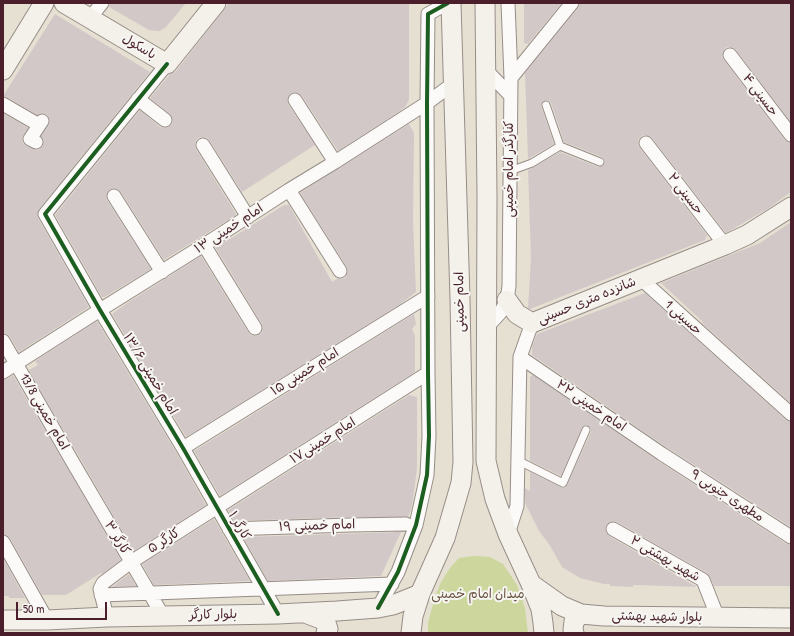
<!DOCTYPE html>
<html>
<head>
<meta charset="utf-8">
<style>
	body { margin:0 }
	#map { position:relative; width:794px; height:636px; overflow:hidden; background:#e6e0d2; font-family:"Patrick Hand",sans-serif }
	canvas { display:block }
	.frame { position:absolute; inset:0; border:4px solid #4a1f2b; pointer-events:none }
	.scale { position:absolute; left:16px; top:602px; width:91px; height:18px; box-sizing:border-box; border:2px solid #4a1f2b; border-top:0; padding-left:5px; font-size:12px; line-height:14px; white-space:nowrap; color:#4a1f2b; -webkit-text-stroke:3px #f6f6f2; paint-order:stroke }
</style>
</head>
<body>
<div id="map">
<canvas width="794" height="636"></canvas>
<div class="frame"></div>
<div class="scale">50 m</div>
</div>
<script>
const ctx = document.querySelector('canvas').getContext('2d');
ctx.lineJoin = 'round';
function fill(path, color) {
  ctx.fillStyle = color;
  ctx.fill(path, 'evenodd');
}
function poly(rows) {
  const path = new Path2D();
  for (const r of rows) {
    path.moveTo(r[0], r[1]);
    for (let i = 2; i < r.length; i += 2) path.lineTo(r[i], r[i + 1]);
  }
  return path;
}
function stroke(path, color, width, dash) {
  ctx.strokeStyle = color;
  ctx.lineWidth = width;
  ctx.lineCap = dash ? 'butt' : 'round';
  ctx.setLineDash(dash || []);
  ctx.stroke(path);
}
function drawText(font, color, halo, rows, align = 'center') {
  ctx.font = font + ' "Patrick Hand","Playpen Sans Arabic",sans-serif';
  ctx.lineWidth = 4;
  ctx.setLineDash([]);
  ctx.textBaseline = 'middle';
  ctx.strokeStyle = halo;
  ctx.fillStyle = color;
  for (const [text, x, y, turn = 0] of rows) {
    ctx.save();
    ctx.translate(x, y);
    ctx.rotate((+turn || 0) * Math.PI / 180);
    ctx.textAlign = isNaN(turn) ? turn : align;
    if (halo) ctx.strokeText(text, 0, 0);
    ctx.fillText(text, 0, 0);
    ctx.restore();
  }
}
fill(poly([
	[474,556,490,557,503,564,517,585,525,608,528,633,428,633,428,623,435,597,441,582,450,568,459,558]
]), '#ccd69d');
fill(poly([
	[110,3,186,3,166,27,160,31,157,31,149,30,109,7],
	[229,3,409,3,409,100,405,107,400,111,338,151,302,96,298,93,295,92,291,93,288,97,287,100,288,104,315,145,242,192,210,141,207,138,203,137,198,138,196,141,195,145,196,149,236,214,236,215,164,260,121,192,117,189,113,188,110,189,107,193,106,197,107,200,151,269,105,297,102,297,55,215,140,110,160,127,164,128,168,127,171,125,173,121,172,117,170,114,150,98,170,74,176,71],
	[524,3,562,3,528,44,524,43],
	[580,3,791,3,791,122,736,50,733,48,729,47,725,48,723,52,722,56,724,60,785,140,788,142,791,143,791,192,769,208,726,233,652,138,649,136,645,135,641,136,638,140,638,144,640,148,707,235,705,240,530,309,528,308,531,258,528,170,534,167,560,152,598,167,603,166,605,163,604,159,602,157,564,142,551,103,549,101,547,100,543,101,541,106,554,144,528,159,525,73,578,8],
	[55,14,150,72,39,209,37,213,38,218,89,307,19,352,10,337,7,334,3,333,3,113,28,128,23,135,22,139,23,143,26,146,36,150,40,149,43,145,44,141,41,136,49,125,50,121,49,117,46,114,42,113,37,115,7,97,3,96],
	[409,124,414,133,413,223,416,292,399,305,186,437,112,314,127,303,201,256,248,332,251,335,255,336,259,335,262,332,263,328,262,324,215,247,230,238,230,239,284,205,289,205,332,282,338,278,341,279,345,278,348,272,347,267,300,193],
	[791,222,791,403,702,323,703,322,661,283,760,243],
	[645,293,786,420,791,422,791,527,666,447,532,355,532,346,537,334],
	[414,314,416,324,412,329,415,336,415,372,220,496,194,451],
	[97,321,176,452,206,505,134,551,29,371,29,370,38,365,35,361],
	[13,375,121,560,102,574,101,573,66,595,42,595,10,538,7,535,3,534,3,380,7,379],
	[533,375,658,461,787,544,791,545,791,586,714,586,710,577,707,573,617,522,613,521,609,522,606,525,605,529,606,533,609,536,697,587,633,585,633,587,610,586,610,584,604,584,580,578,562,567,549,544,539,531,525,503,525,488,530,491,530,472,561,487,564,488,566,487,591,432,591,429,588,426,586,425,582,428,561,476,530,461,530,377],
	[409,395,417,397,417,468,413,499,411,510,408,517,350,517,234,521,228,510],
	[214,519,250,581,154,585,142,564],
	[401,532,381,576,268,581,243,537],
	[3,558,25,598,9,598,9,596,3,596],
	[129,574,136,586,112,587]
]), '#d3c8c8');
const lane = poly([
	[560,146,600,162],
	[510,171,532,163,560,146,546,105],
	[517,460,563,483,586,430]
]);
const street = poly([
	[90,18,102,3],
	[730,55,791,135],
	[167,64,45,214,100,310,183,448,278,614],
	[485,69,510,95],
	[511,78,572,3],
	[138,99,165,120],
	[295,100,335,162],
	[3,104,39,125],
	[36,142,30,139,42,121],
	[646,143,725,245],
	[203,145,248,217],
	[289,190,340,271],
	[114,196,162,272],
	[204,245,255,328],
	[641,279,791,414],
	[486,328,500,313,507,300,509,286,511,78,508,3],
	[3,341,72,461,163,616],
	[520,357,662,454,791,537],
	[3,372,100,310,204,245,289,190,335,162,427,103,454,83],
	[183,448,428,296],
	[229,529,350,525,406,524],
	[613,529,703,580,718,618],
	[508,534,517,506,520,357,532,323],
	[3,542,47,620],
	[101,595,392,584],
	[378,608,398,572,416,525,427,475,429,436,428,373,427,103,428,14,448,3],
	[107,617,100,589,103,583,131,562,428,373]
]);
const secondary = poly([
	[64,3,167,64,216,3],
	[485,3,487,197,486,461,495,499,508,534,531,584,541,609,543,623,544,633],
	[3,70,44,3],
	[507,300,517,314,532,323,725,245,747,235,791,207],
	[531,584,562,606,581,614,604,616,791,618],
	[305,613,321,619,326,623,328,629,326,633],
	[3,620,47,620,107,617,278,614,337,611,378,608,393,605,420,594],
	[411,633,413,616,420,594,445,538,461,483,463,462,460,299,451,3],
	[574,633,573,630,574,621,581,614]
]);
stroke(lane, '#978d88', 9);
stroke(street, '#978d88', 15);
stroke(secondary, '#978d88', 21);
stroke(lane, '#fbfaf8', 7);
stroke(street, '#fbfaf8', 13);
stroke(secondary, '#f4f1eb', 19);
stroke(poly([
	[167,64,45,214,100,310,183,448,278,614],
	[378,608,398,572,416,525,427,475,429,436,428,373,427,103,428,14,448,3]
]), '#1b5e20', 4);
drawText('13px', '#4a1f2b', '#f6f6f2', [
	["باسکول",139,47,31],
	["حسینی ۴",760,95,53],
	["کنارگذر امام خمینی",510,169,-90],
	["حسینی ۲",685,194,52],
	["امام خمینی ۱۳",229,229,-33],
	["شانزده متری حسینی",587,301,-22],
	["امام خمینی",460,302,-91],
	["حسینی 1",683,318,42],
	["امام خمینی ۱۵",305,372,-32],
	["امام خمینی ۱۳/۶",150,374,59],
	["امام خمینی ۲۲",591,406,34],
	["امام خمینی 13/8",44,412,60],
	["امام خمینی۱۷",323,441,-32],
	["مطهری جنوبی ۹",727,496,33],
	["کارگر ۱",239,526,60],
	["امام خمینی ۱۹",317,526,-2],
	["کارگر ۳",117,538,59],
	["کارگر ۵",164,541,-32],
	["شهید بهشتی ۲",665,559,30],
	["بلوار کارگر",213,615,-1],
	["بلوار شهید بهشتی",657,617,1]
]);
drawText('13px', '#6a5340', '#f6f6f2', [
	["میدان امام خمینی",478,595]
]);
</script>
</body>
</html>
